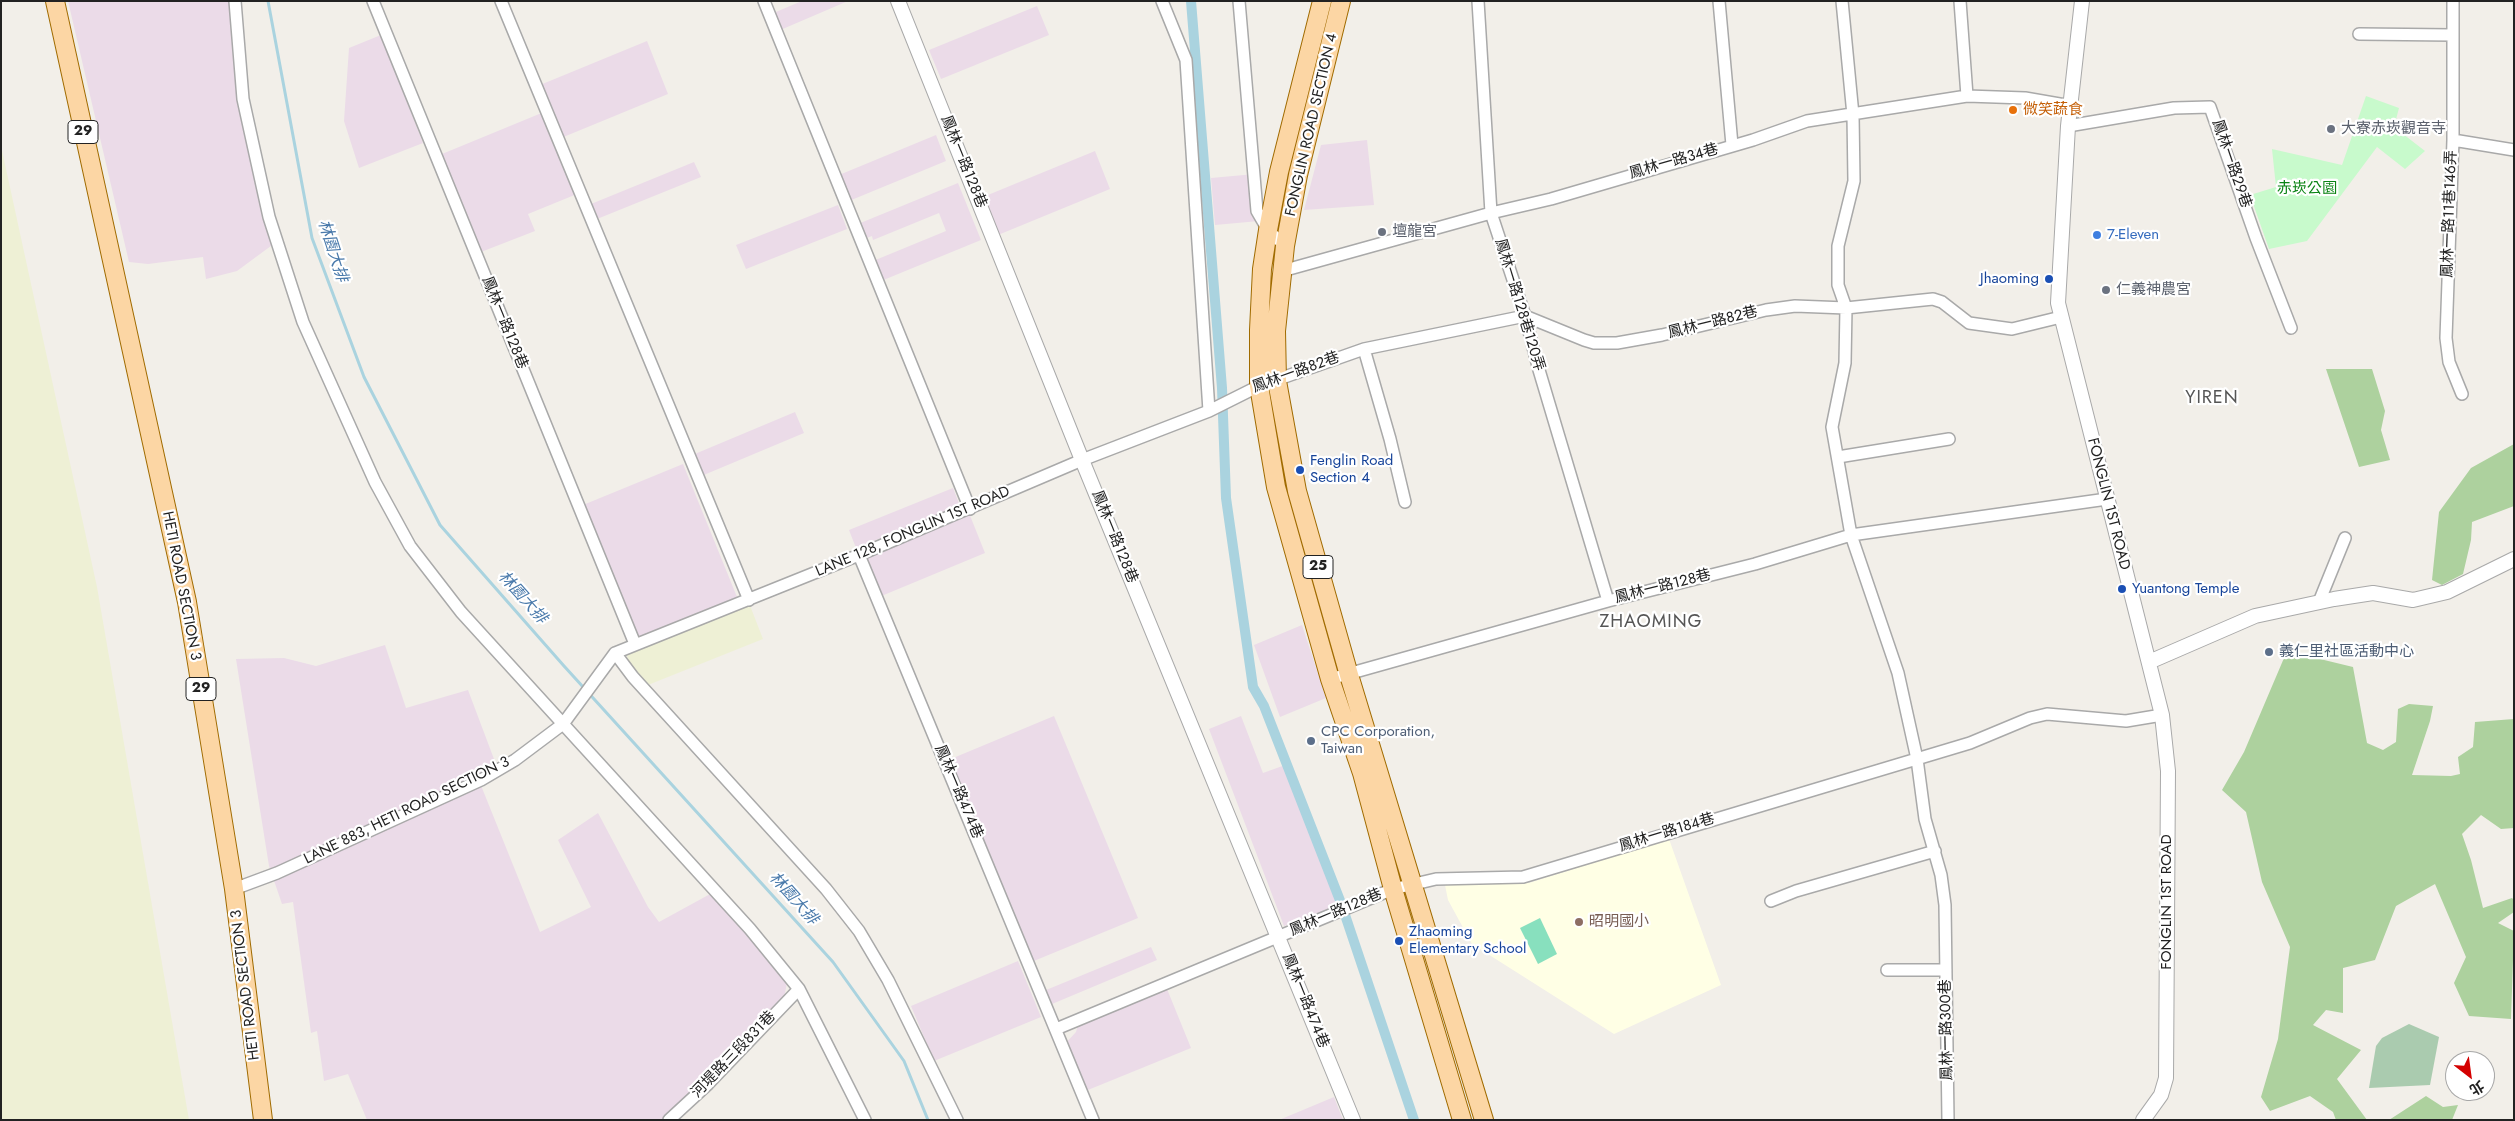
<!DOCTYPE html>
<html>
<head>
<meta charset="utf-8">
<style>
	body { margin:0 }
	#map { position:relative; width:2515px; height:1121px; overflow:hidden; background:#f2efe9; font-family:Jost,"Noto Sans TC",sans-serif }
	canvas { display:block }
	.frame { position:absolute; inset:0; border:2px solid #222; pointer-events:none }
	.north { position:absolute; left:2445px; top:1051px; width:50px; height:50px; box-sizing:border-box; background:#fff; border:1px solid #a7a7a7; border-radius:50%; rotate:150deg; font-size:14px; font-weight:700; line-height:20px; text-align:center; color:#222 }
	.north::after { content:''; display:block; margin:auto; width:18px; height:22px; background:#d40000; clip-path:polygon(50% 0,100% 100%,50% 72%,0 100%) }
</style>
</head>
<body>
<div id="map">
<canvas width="2515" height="1121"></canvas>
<div class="frame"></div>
<div class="north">北</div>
</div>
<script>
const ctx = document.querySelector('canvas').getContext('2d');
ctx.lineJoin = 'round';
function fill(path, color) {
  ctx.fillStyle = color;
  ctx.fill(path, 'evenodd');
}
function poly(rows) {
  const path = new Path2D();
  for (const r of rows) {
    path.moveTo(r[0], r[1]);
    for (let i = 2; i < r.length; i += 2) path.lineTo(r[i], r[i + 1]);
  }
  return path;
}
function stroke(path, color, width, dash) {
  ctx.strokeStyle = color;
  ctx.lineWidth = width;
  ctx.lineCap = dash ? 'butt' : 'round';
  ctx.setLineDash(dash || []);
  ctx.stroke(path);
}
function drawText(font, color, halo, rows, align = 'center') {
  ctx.font = font + ' Jost,"Noto Sans TC",sans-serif';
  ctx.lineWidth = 4.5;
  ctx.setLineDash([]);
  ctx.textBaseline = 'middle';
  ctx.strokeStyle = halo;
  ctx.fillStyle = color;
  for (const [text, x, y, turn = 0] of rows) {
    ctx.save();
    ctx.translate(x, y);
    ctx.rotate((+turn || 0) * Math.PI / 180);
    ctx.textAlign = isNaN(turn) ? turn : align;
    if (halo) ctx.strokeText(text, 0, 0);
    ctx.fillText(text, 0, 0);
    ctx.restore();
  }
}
fill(poly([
	[68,1,230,1,249,133,279,240,237,271,206,279,203,257,148,264,129,262],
	[802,1,848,1,778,31,771,14],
	[1037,6,1049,35,941,79,929,50],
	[381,35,423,143,359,168,344,121,349,48],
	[647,41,668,94,561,138,540,85],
	[544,112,577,194,528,214,535,231,481,252,442,154],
	[936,135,946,161,849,201,839,175],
	[1367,140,1374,205,1304,210,1321,145],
	[1095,151,1110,189,998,235,983,197],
	[694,162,701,177,597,219,591,204],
	[1255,174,1259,221,1215,225,1211,178],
	[958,183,981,240,881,281,873,261,946,231,939,213,873,240,872,236,864,239,858,224],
	[838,205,847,229,746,269,736,245],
	[795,412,804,433,699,477,690,456],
	[683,464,737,597,638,637,583,505],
	[953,488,960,506,856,548,849,530],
	[969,513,985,553,879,597,863,556],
	[1302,625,1326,698,1280,717,1254,645],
	[385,645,406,708,468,690,497,767,480,783,540,932,591,907,558,840,598,813,648,907,659,922,712,893,784,974,787,983,784,998,672,1120,367,1120,348,1074,324,1081,317,1031,311,1033,293,902,282,904,269,866,236,659,284,658,316,666],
	[1054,716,1138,918,1029,963,946,761],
	[1241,716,1263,773,1288,764,1337,906,1284,926,1209,729],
	[1151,947,1157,960,1052,1004,1046,990],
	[1018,961,1041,1017,934,1061,911,1006],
	[1167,989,1191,1048,1083,1092,1064,1045,1076,1032,1078,1025],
	[1334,1097,1343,1120,1279,1120]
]), '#ebdbe8');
fill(poly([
	[1669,839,1721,985,1614,1034,1472,944,1448,900,1445,885,1529,883]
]), '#ffffe5');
fill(poly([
	[1,146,97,587,189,1120,1,1120],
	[749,603,763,639,648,685,630,665,626,653]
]), '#eef0d5');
fill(poly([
	[2326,369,2372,369,2385,411,2381,430,2390,460,2359,467],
	[2514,444,2514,506,2472,522,2471,540,2463,574,2442,585,2432,580,2439,512,2471,468],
	[2287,651,2353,667,2367,743,2383,750,2396,742,2398,709,2409,704,2433,706,2430,721,2412,775,2451,776,2460,774,2458,757,2473,747,2475,722,2514,719,2514,828,2501,829,2481,815,2462,834,2471,860,2483,908,2512,898,2514,900,2514,912,2498,923,2514,931,2511,1019,2469,1016,2454,983,2466,957,2435,884,2396,906,2375,960,2343,968,2343,1013,2326,1010,2313,1025,2361,1050,2337,1079,2367,1120,2336,1120,2333,1112,2310,1096,2270,1111,2261,1097,2278,1039,2290,947,2262,882,2246,812,2222,790,2244,752],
	[2426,1096,2443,1107,2458,1105,2452,1120,2389,1120]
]), '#add19e');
fill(poly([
	[2409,1024,2439,1037,2430,1085,2369,1088,2376,1046,2382,1038]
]), '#aacbaf');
fill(poly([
	[2366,96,2399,108,2394,127,2425,151,2405,169,2377,147,2307,241,2269,249,2250,195,2276,187,2272,149,2342,165]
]), '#c8facc');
fill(poly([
	[1540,918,1557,954,1538,964,1520,928]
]), '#88e0be');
stroke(poly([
	[268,1,312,238,364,377,440,525,564,666,833,962,904,1061,928,1120]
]), '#aad3df', 3);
stroke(poly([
	[1191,1,1222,388,1226,498,1253,687,1264,706,1341,903,1414,1120]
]), '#aad3df', 10);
const minor = poly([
	[235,1,243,99,269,217,303,322,375,482,410,546,461,612,750,929,799,989,865,1120],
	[373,1,635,644],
	[501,1,749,600],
	[764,1,970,509],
	[1162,1,1186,60,1209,411],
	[1239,1,1257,211,1268,230,1285,246],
	[1478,1,1491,213,1525,316,1539,370,1608,601],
	[1719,1,1732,145],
	[1842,1,1853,115,1854,181,1838,246,1838,285,1846,308,1845,363,1832,427,1851,535,1898,673,1917,759,1925,819,1941,875,1945,905,1948,1120],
	[1960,1,1967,96],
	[2453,1,2453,140,2446,338,2449,362,2462,394],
	[2359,34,2452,35],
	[2068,126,2174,108,2210,107,2256,238,2291,328],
	[2453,140,2514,150],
	[1282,271,1491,213,1551,199,1753,140,1807,121,1967,96,2025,98,2071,106],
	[1364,349,1390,439,1405,502],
	[1838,457,1949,439],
	[859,555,1093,1120],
	[2319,602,2345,538],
	[615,653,633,677,826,889,859,931,888,980,957,1120],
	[1330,679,1608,601,1755,564,1851,535,2107,499],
	[234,889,277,873,481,780,515,760,563,724,615,653,859,555,1082,460,1209,411,1259,386,1364,349,1525,316,1584,340,1594,343,1617,343,1662,335,1766,310,1795,306,1846,308,1933,299,1942,302,1969,323,2012,329,2061,317],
	[1771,901,1796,891,1935,851],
	[1887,970,1946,970],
	[1056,1029,1393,889,1436,879,1523,877,1970,743,2030,718,2047,714,2126,721,2162,715],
	[669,1120,708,1084,799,989]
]);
const tertiary = poly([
	[898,1,1082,460,1353,1120],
	[2082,1,2068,126,2058,303,2162,715,2168,771,2166,1078,2161,1095,2143,1120],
	[2149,662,2255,616,2334,599,2373,593,2413,600,2447,592,2514,559]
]);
const primary = poly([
	[55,1,187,602,234,889,263,1120],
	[1322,1,1279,172,1268,230,1262,269,1259,330,1259,386,1276,487,1330,679,1362,773,1393,889,1462,1120],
	[1341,1,1298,175,1285,246,1276,331,1277,381,1297,491,1349,675,1484,1120]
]);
stroke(minor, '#a9a9a9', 14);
stroke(tertiary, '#a9a9a9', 16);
stroke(primary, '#a06b00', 20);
stroke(minor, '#fff', 11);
stroke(tertiary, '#fff', 14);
stroke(primary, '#fcd6a4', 18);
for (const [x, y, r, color] of [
	[2013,110,5,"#e8710a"],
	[2331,129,5,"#6b7280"],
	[1382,232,5,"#6b7280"],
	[2097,235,5,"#3f7fe0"],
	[2049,279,5,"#1a4fb4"],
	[2106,290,5,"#6b7280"],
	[1300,470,5,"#1a4fb4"],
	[2122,589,5,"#1a4fb4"],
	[2269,652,5,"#5c6f8a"],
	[1311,741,5,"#5c6f8a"],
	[1579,922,5,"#8d6e63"],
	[1399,941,5,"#1a4fb4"]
]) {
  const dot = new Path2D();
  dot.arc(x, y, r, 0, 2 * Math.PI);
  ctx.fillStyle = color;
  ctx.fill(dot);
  stroke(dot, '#fff', 2);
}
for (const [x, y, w] of [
	[83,132,30],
	[1318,567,30],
	[201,689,30]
]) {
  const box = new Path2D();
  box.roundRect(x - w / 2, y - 11.5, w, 23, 4);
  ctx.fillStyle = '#fff';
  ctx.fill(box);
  stroke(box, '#222', 1);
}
drawText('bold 14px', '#222', null, [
	["29",83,132],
	["25",1318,567],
	["29",201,689]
]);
drawText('15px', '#c56008', '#fff', [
	["微笑蔬食",2023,110]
], 'left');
drawText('15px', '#222', '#fff', [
	["FONGLIN ROAD SECTION 4",1312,125,-77],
	["鳳林一路128巷",963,162,68],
	["鳳林一路34巷",1674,162,-16],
	["鳳林一路29巷",2231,164,71],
	["鳳林一路11巷146弄",2450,214,-88],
	["鳳林一路128巷120弄",1519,305,73],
	["鳳林一路128巷",504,323,68],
	["鳳林一路82巷",1713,323,-14],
	["鳳林一路82巷",1296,373,-20],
	["FONGLIN 1ST ROAD",2108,504,76],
	["LANE 128, FONGLIN 1ST ROAD",913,532,-23],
	["鳳林一路128巷",1114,537,68],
	["HETI ROAD SECTION 3",181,586,79],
	["鳳林一路128巷",1663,587,-14],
	["鳳林一路474巷",958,792,67],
	["LANE 883, HETI ROAD SECTION 3",407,811,-26],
	["鳳林一路184巷",1667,833,-17],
	["FONGLIN 1ST ROAD",2167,902,-90],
	["鳳林一路128巷",1336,913,-23],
	["HETI ROAD SECTION 3",246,985,-97],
	["鳳林一路474巷",1305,1001,68],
	["鳳林一路300巷",1947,1030,-91],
	["河堤路三段831巷",734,1055,-46]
]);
drawText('15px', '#5b616d', '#fff', [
	["大寮赤崁觀音寺",2341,129],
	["壇龍宮",1392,232],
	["仁義神農宮",2116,290]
], 'left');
drawText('15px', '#0c8416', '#fff', [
	["赤崁公園",2307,189]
]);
drawText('15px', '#366cbe', '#fff', [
	["7-Eleven",2107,235]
], 'left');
drawText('15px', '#164399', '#fff', [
	["Jhaoming",2039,279,"right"],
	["Fenglin Road",1310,461],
	["Section 4",1310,478],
	["Yuantong Temple",2132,589],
	["Zhaoming",1409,932],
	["Elementary School",1409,949]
], 'left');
drawText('15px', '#4e5e75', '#fff', [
	["義仁里社區活動中心",2279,652],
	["CPC Corporation,",1321,732],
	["Taiwan",1321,749]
], 'left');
drawText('15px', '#785e54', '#fff', [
	["昭明國小",1589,922]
], 'left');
drawText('italic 16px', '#4a7aab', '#fff', [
	["林園大排",332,251,72],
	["林園大排",522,598,48],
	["林園大排",793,899,48]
]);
ctx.letterSpacing = '1px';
drawText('18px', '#555', '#fff', [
	["YIREN",2212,399],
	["ZHAOMING",1651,623]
]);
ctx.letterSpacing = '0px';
</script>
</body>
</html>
